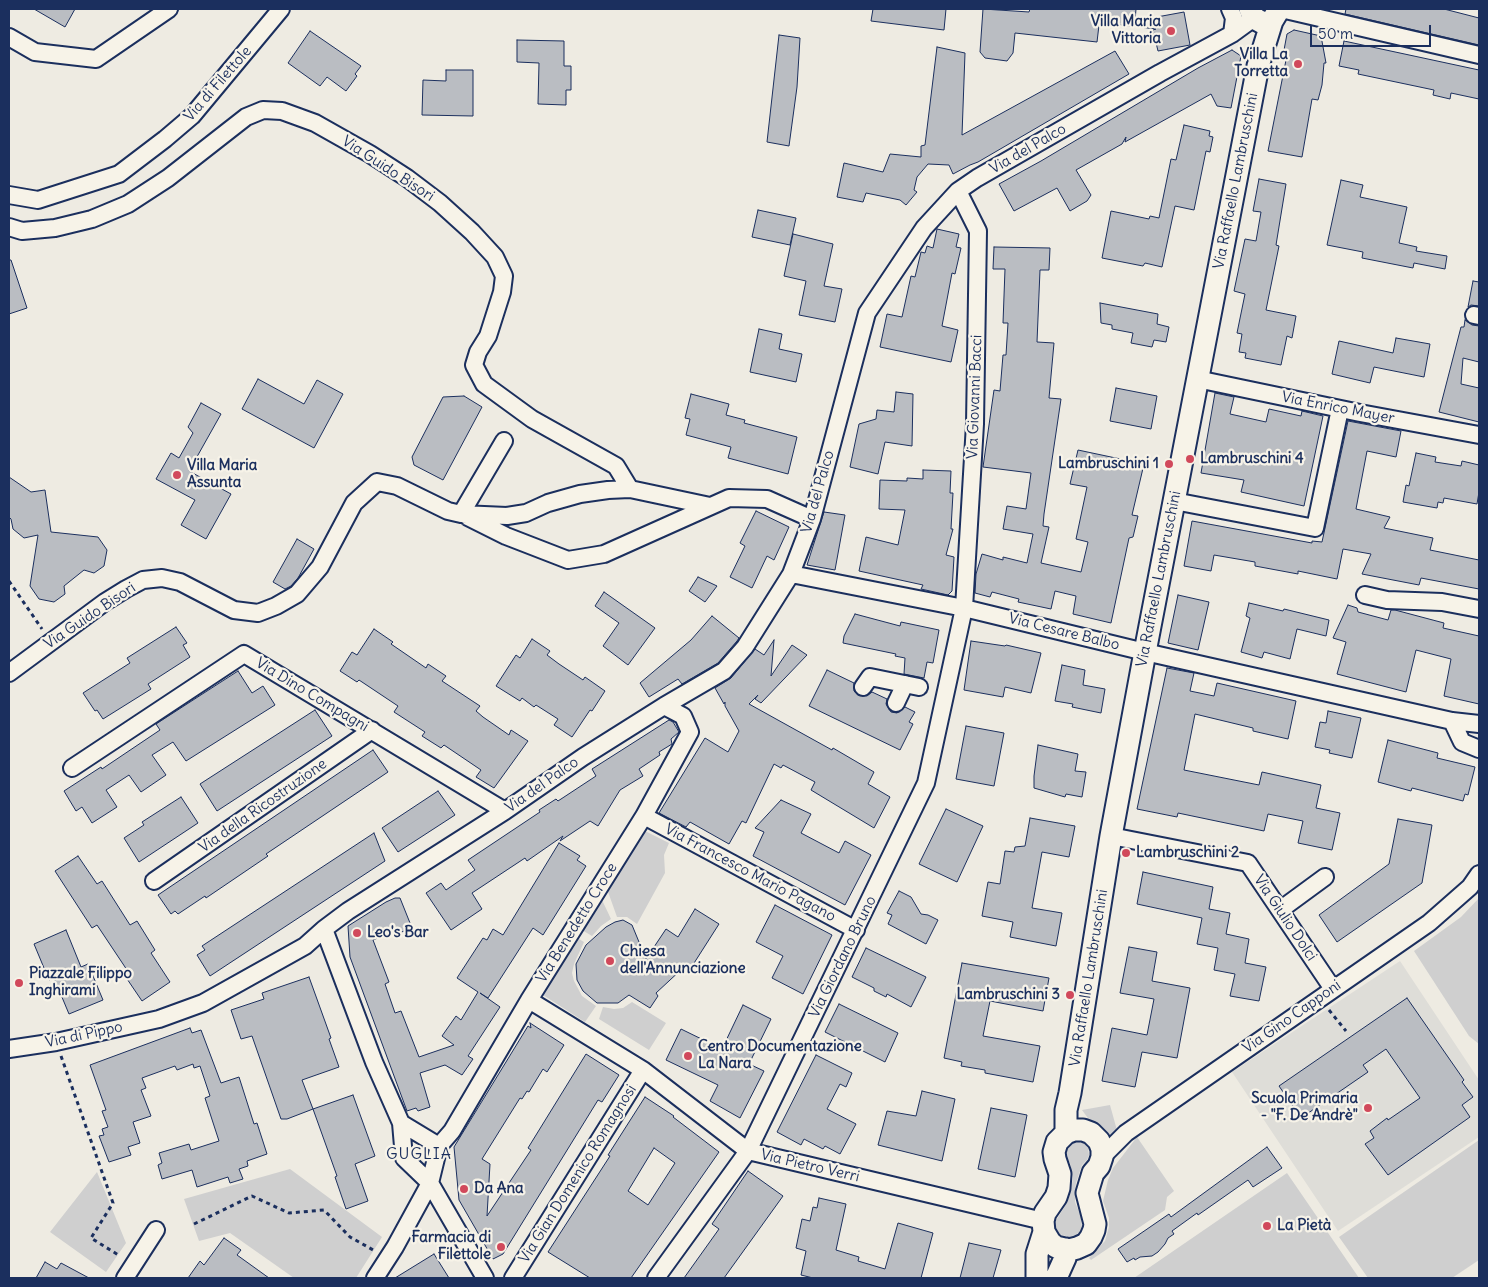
<!DOCTYPE html>
<html>
<head>
<meta charset="utf-8">
<style>
	body { margin:0 }
	#map { position:relative; width:1488px; height:1287px; overflow:hidden; background:#eeebe2; font-family:Delius,sans-serif }
	canvas { display:block }
	.frame { position:absolute; inset:0; border:10px solid #1b2f5e; pointer-events:none }
	.scale { position:absolute; left:1310px; top:25px; width:121px; height:22px; box-sizing:border-box; border:2px solid #1b2f5e; border-top:0; padding-left:6px; font-size:15px; line-height:18px; white-space:nowrap; color:#1b2f5e; -webkit-text-stroke:4px #f7f3e8; paint-order:stroke }
</style>
</head>
<body>
<div id="map">
<canvas width="1488" height="1287"></canvas>
<div class="frame"></div>
<div class="scale">50 m</div>
</div>
<script>
const ctx = document.querySelector('canvas').getContext('2d');
ctx.lineJoin = 'round';
function fill(path, color) {
  ctx.fillStyle = color;
  ctx.fill(path, 'evenodd');
}
function poly(rows) {
  const path = new Path2D();
  for (const r of rows) {
    path.moveTo(r[0], r[1]);
    for (let i = 2; i < r.length; i += 2) path.lineTo(r[i], r[i + 1]);
  }
  return path;
}
function stroke(path, color, width, dash) {
  ctx.strokeStyle = color;
  ctx.lineWidth = width;
  ctx.lineCap = dash ? 'butt' : 'round';
  ctx.setLineDash(dash || []);
  ctx.stroke(path);
}
function drawText(font, color, halo, rows, align = 'center') {
  ctx.font = font + ' Delius,sans-serif';
  ctx.lineWidth = 4.5;
  ctx.setLineDash([]);
  ctx.textBaseline = 'middle';
  ctx.strokeStyle = halo;
  ctx.fillStyle = color;
  for (const [text, x, y, turn = 0] of rows) {
    ctx.save();
    ctx.translate(x, y);
    ctx.rotate((+turn || 0) * Math.PI / 180);
    ctx.textAlign = isNaN(turn) ? turn : align;
    if (halo) ctx.strokeText(text, 0, 0);
    ctx.fillText(text, 0, 0);
    ctx.restore();
  }
}
fill(poly([
	[1400,961,1479,1080,1479,1137,1338,1231,1232,1072]
]), '#deddd8');
fill(poly([
	[645,831,669,843,664,855,665,873,637,924,627,917,617,917,607,889],
	[1479,898,1479,1044,1469,1036,1414,951,1461,917],
	[602,900,611,919,601,926,592,936,582,930],
	[579,939,584,942,574,964,572,973,574,981,582,996,596,1006,585,1022,543,995],
	[632,1002,666,1023,649,1050,599,1019,603,1007,614,1009,623,1008],
	[1110,1105,1118,1134,1107,1144,1082,1110],
	[1137,1137,1174,1191,1167,1197,1165,1210,1091,1260,1089,1258,1105,1241,1109,1227,1109,1218,1103,1201,1108,1180,1113,1168],
	[1479,1140,1479,1260,1452,1278,1368,1278,1339,1237],
	[1076,1141,1084,1143,1088,1148,1089,1155,1087,1160,1082,1165,1076,1183,1075,1192,1075,1202,1081,1217,1082,1227,1078,1234,1069,1237,1059,1234,1056,1228,1055,1222,1067,1203,1071,1191,1073,1178,1070,1163,1066,1158,1065,1153,1068,1145],
	[290,1169,382,1237,356,1278,294,1278,230,1233,199,1241,184,1199],
	[97,1172,126,1243,106,1272,50,1232],
	[1287,1173,1359,1278,1134,1278]
]), '#cfcfcf');
const building = poly([
	[34,9,75,9,65,27,34,9],
	[873,9,946,9,944,30,871,21,873,9],
	[983,9,1029,12,1030,9,1136,9,1135,21,1184,12,1190,45,1158,51,1153,30,1156,29,1097,22,1099,25,1097,42,1015,33,1013,53,1007,61,985,58,980,52,983,9],
	[1346,9,1444,9,1479,18,1479,45,1345,14,1346,9],
	[1294,30,1321,36,1326,63,1324,63,1322,85,1318,100,1312,99,1302,157,1268,151,1288,50,1284,50,1287,34,1294,30],
	[310,31,361,66,355,74,357,76,346,91,327,77,320,86,288,63,310,31],
	[779,35,800,38,797,87,789,146,767,142,779,35],
	[517,40,564,41,564,66,571,66,571,90,566,90,566,105,538,104,539,63,517,62,517,40],
	[1344,41,1479,70,1479,99,1451,93,1450,99,1433,95,1434,90,1358,74,1359,70,1339,66,1344,41],
	[937,47,965,53,962,135,1115,51,1129,74,978,162,970,165,953,174,949,165,928,164,917,177,914,190,917,192,906,205,900,200,866,193,863,202,837,197,844,163,883,172,890,154,921,157,921,146,925,145,937,47],
	[1232,50,1241,56,1231,108,1217,106,1211,94,1125,142,1126,137,1122,144,1076,170,1091,195,1087,201,1070,211,1057,188,1014,211,999,184,1041,161,1198,68,1232,50],
	[446,70,473,70,473,116,422,115,423,80,446,81,446,70],
	[1184,125,1210,131,1209,136,1213,137,1210,152,1206,151,1194,210,1175,206,1162,267,1145,263,1143,266,1102,258,1111,211,1149,219,1150,216,1159,218,1171,159,1176,160,1184,125],
	[1259,179,1286,184,1276,245,1279,246,1266,310,1296,316,1292,338,1287,336,1281,365,1245,358,1246,353,1239,352,1242,334,1237,333,1245,294,1234,291,1245,239,1256,241,1261,212,1253,211,1259,179],
	[1341,180,1363,185,1360,197,1407,207,1399,243,1417,247,1416,251,1447,256,1445,269,1414,263,1413,268,1362,258,1363,252,1327,245,1341,180],
	[758,210,796,218,790,245,752,237,758,210],
	[937,229,959,234,956,247,961,248,955,274,952,273,942,326,958,330,951,362,880,347,887,314,902,317,911,276,915,277,921,252,925,253,927,246,933,248,937,229],
	[793,234,833,244,824,286,842,289,835,322,799,315,806,281,784,276,793,234],
	[994,247,1050,248,1049,270,1040,270,1037,342,1054,343,1049,398,1061,399,1044,514,1043,526,1049,527,1041,563,1081,572,1088,542,1076,539,1087,487,1070,484,1078,450,1144,464,1132,515,1138,516,1133,537,1129,538,1111,623,1073,614,1076,596,1055,591,1051,609,1018,602,1019,599,992,592,990,597,975,593,976,574,982,554,1003,560,1003,557,1027,563,1033,534,1003,529,1007,506,1026,509,1031,473,983,467,994,390,1000,391,1003,355,1006,355,1008,323,1003,323,1005,269,993,269,994,247],
	[9,260,11,260,27,308,9,314,9,260],
	[1473,281,1479,282,1479,306,1471,305,1468,307,1473,281],
	[1100,303,1158,314,1157,324,1169,327,1166,342,1154,340,1152,347,1131,343,1133,333,1112,329,1112,325,1101,323,1100,303],
	[1465,320,1472,325,1479,326,1479,362,1463,358,1461,384,1479,388,1479,422,1439,412,1461,327,1464,327,1465,320],
	[759,329,782,334,779,349,802,354,796,382,750,372,759,329],
	[1396,338,1430,344,1424,377,1374,367,1370,383,1332,374,1339,341,1393,353,1396,338],
	[258,379,304,404,317,380,343,394,314,448,242,409,258,379],
	[1116,388,1157,396,1151,429,1110,421,1116,388],
	[896,392,913,394,912,446,885,442,878,474,850,467,859,424,876,419,877,410,894,412,896,392],
	[1215,393,1234,397,1230,414,1266,422,1269,409,1301,416,1302,411,1323,416,1304,506,1241,492,1244,480,1201,473,1215,393],
	[691,394,729,404,726,415,745,420,744,423,797,437,788,474,728,458,731,447,686,435,690,419,685,418,691,394],
	[464,396,482,407,443,480,414,465,412,457,443,397,464,396],
	[201,403,221,414,189,471,231,494,206,539,181,525,195,500,156,479,171,453,179,458,193,433,188,427,201,403],
	[1348,421,1401,431,1396,457,1367,451,1356,509,1390,517,1384,528,1433,538,1430,550,1479,560,1479,589,1421,578,1419,585,1362,574,1371,554,1343,549,1337,579,1298,571,1298,574,1255,566,1255,562,1214,555,1211,571,1184,566,1192,521,1312,543,1312,541,1322,542,1348,421],
	[1416,453,1436,457,1435,462,1461,466,1462,461,1479,465,1479,492,1477,504,1444,498,1443,503,1438,502,1437,508,1403,502,1406,485,1409,486,1416,453],
	[923,470,951,471,950,493,953,493,951,529,953,529,946,555,954,557,952,591,948,595,921,589,923,585,859,571,866,537,898,545,905,510,879,509,880,480,907,481,907,478,923,479,923,470],
	[9,477,31,492,45,490,51,532,98,537,107,550,104,566,94,573,84,570,64,586,65,594,54,602,39,599,30,586,38,535,24,538,13,529,11,519,9,517,9,477],
	[756,511,789,527,774,560,767,556,752,588,730,577,745,546,740,543,756,511],
	[824,512,845,515,835,570,807,565,824,512],
	[297,539,314,549,298,578,291,586,285,589,273,582,297,539],
	[698,577,717,586,705,602,689,591,698,577],
	[604,592,655,628,628,665,603,646,619,623,595,606,604,592],
	[1178,595,1209,602,1198,650,1168,643,1178,595],
	[1249,603,1283,611,1284,609,1329,620,1326,636,1297,629,1290,659,1264,652,1262,658,1241,652,1250,618,1246,616,1249,603],
	[1348,605,1357,608,1358,612,1388,620,1391,610,1395,610,1444,623,1443,628,1479,636,1479,704,1444,696,1451,659,1416,650,1406,692,1337,674,1346,642,1333,638,1348,605],
	[855,614,900,626,901,622,939,630,933,663,927,662,924,678,904,674,905,658,895,656,896,654,843,643,844,636,855,614],
	[712,616,739,638,737,641,718,663,682,684,678,679,649,697,640,683,691,640,712,616],
	[176,627,187,643,183,645,190,657,148,684,151,689,103,719,97,710,95,711,83,693,130,663,127,658,176,627],
	[374,629,393,642,391,644,426,668,428,664,446,676,442,681,480,706,476,711,483,717,509,735,511,730,528,741,494,788,476,777,481,770,444,745,441,748,422,736,425,732,394,712,398,706,359,680,357,682,340,671,352,652,357,655,374,629],
	[532,639,550,651,547,655,559,664,583,680,585,677,605,691,592,711,590,710,572,737,554,725,558,719,536,705,534,707,522,698,520,701,496,686,516,655,520,658,532,639],
	[774,640,771,676,792,645,807,655,761,703,755,699,758,695,749,704,832,750,833,748,874,772,868,784,890,797,874,828,811,790,815,782,783,765,781,768,774,764,746,823,742,821,729,844,690,822,686,827,659,813,705,738,728,752,739,731,725,706,725,702,724,704,715,688,731,678,755,649,764,655,774,640],
	[971,641,1005,646,1006,645,1041,653,1031,693,1005,687,1003,697,964,690,971,641],
	[1062,665,1085,670,1083,685,1105,689,1101,713,1072,707,1073,704,1055,701,1062,665],
	[1167,668,1194,673,1190,691,1214,696,1217,683,1296,701,1288,739,1253,731,1253,728,1195,714,1184,770,1259,785,1262,772,1321,785,1316,808,1340,813,1332,850,1298,843,1303,821,1268,814,1264,831,1178,813,1177,817,1137,809,1167,668],
	[827,670,854,683,854,691,858,695,867,696,872,692,887,699,886,704,891,712,897,713,905,707,915,712,909,722,913,724,900,750,809,706,827,670],
	[238,671,252,693,263,686,275,705,186,761,173,742,152,755,166,775,141,792,129,775,106,790,117,807,92,823,82,807,76,811,64,791,101,767,102,769,160,730,156,724,238,671],
	[315,710,332,736,217,811,200,784,315,710],
	[1328,711,1361,718,1352,758,1329,753,1330,750,1315,747,1320,722,1326,723,1328,711],
	[669,720,673,722,679,732,671,739,672,744,659,752,660,755,639,769,643,776,620,790,598,826,590,821,560,841,563,836,527,861,525,858,472,893,482,909,451,930,426,893,441,883,446,890,475,870,468,860,540,812,539,810,556,799,558,801,596,776,592,769,669,720],
	[966,726,1004,733,994,786,956,779,966,726],
	[1388,740,1438,753,1437,758,1475,767,1468,795,1465,794,1463,801,1412,788,1411,791,1378,782,1388,740],
	[1038,745,1078,754,1075,771,1086,772,1082,797,1066,794,1065,797,1034,788,1034,776,1038,745],
	[373,750,388,772,266,854,268,856,206,898,205,896,178,914,175,911,171,914,158,895,373,750],
	[438,791,455,815,398,852,382,828,438,791],
	[181,797,198,823,139,862,124,838,144,825,142,822,181,797],
	[781,800,811,814,801,833,839,853,845,841,871,855,845,905,753,856,764,832,755,828,781,800],
	[946,809,983,826,957,882,919,864,946,809],
	[1030,818,1075,826,1069,857,1042,852,1032,908,1062,913,1056,946,1010,937,1013,922,982,916,988,882,1000,884,1005,851,1014,852,1015,847,1025,846,1030,818],
	[1398,819,1432,825,1422,883,1337,942,1319,915,1389,864,1398,819],
	[374,833,385,861,210,976,197,955,205,950,202,946,374,833],
	[559,843,580,856,577,860,586,866,543,935,533,928,488,998,480,993,500,1007,468,1056,473,1059,462,1075,445,1065,420,1073,430,1107,418,1111,416,1108,407,1111,350,957,348,926,386,902,395,898,400,898,412,928,399,933,397,930,373,940,389,982,385,984,395,1013,401,1011,419,1057,454,1045,442,1036,456,1016,461,1020,478,992,457,978,483,938,487,940,493,929,503,935,559,843],
	[78,856,97,884,102,881,130,925,137,921,155,950,151,953,170,982,142,1001,123,973,127,970,97,925,92,928,55,871,78,856],
	[1143,872,1213,887,1209,909,1230,913,1226,934,1249,939,1245,963,1266,967,1259,1001,1230,996,1235,974,1214,970,1218,948,1197,944,1202,918,1137,904,1143,872],
	[899,891,911,897,921,914,928,915,938,920,926,944,888,924,892,915,887,913,899,891],
	[775,905,832,935,803,994,772,978,783,956,756,942,775,905],
	[695,909,719,924,689,971,683,968,656,993,658,996,650,1008,629,995,618,1003,597,1003,583,991,577,980,576,964,586,945,606,927,615,922,623,920,632,925,646,959,666,929,678,937,695,909],
	[66,930,81,967,88,964,103,1000,69,1014,54,978,49,980,34,944,66,930],
	[1129,947,1157,952,1152,981,1190,988,1177,1058,1142,1052,1135,1087,1102,1081,1112,1028,1147,1035,1154,999,1120,993,1129,947],
	[866,948,926,977,911,1007,887,994,886,997,874,991,874,988,852,977,866,948],
	[962,963,1049,978,1043,1011,990,1001,983,1036,1040,1046,1033,1082,985,1073,985,1070,961,1066,962,1062,944,1058,962,963],
	[309,977,331,1038,329,1039,339,1067,302,1080,313,1109,287,1119,281,1119,252,1036,241,1039,231,1010,264,999,262,993,309,977],
	[1407,998,1464,1080,1462,1082,1473,1097,1462,1105,1470,1117,1388,1175,1365,1144,1374,1138,1370,1131,1387,1118,1388,1120,1420,1098,1386,1049,1363,1065,1368,1072,1301,1118,1279,1086,1407,998],
	[839,1004,898,1033,885,1062,825,1032,839,1004],
	[743,1005,771,1019,749,1064,764,1071,740,1118,710,1101,718,1085,666,1060,681,1029,722,1049,743,1005],
	[530,1023,564,1045,547,1072,543,1069,529,1092,527,1091,522,1099,520,1098,482,1159,490,1164,487,1216,531,1150,528,1148,586,1054,619,1075,602,1102,598,1100,503,1254,493,1259,459,1200,454,1147,528,1026,531,1028,530,1023],
	[190,1028,192,1033,201,1030,221,1083,239,1077,254,1124,257,1123,267,1154,247,1161,248,1166,239,1169,243,1179,230,1183,228,1177,197,1187,192,1170,162,1179,158,1165,162,1163,159,1153,189,1144,191,1150,219,1141,205,1098,210,1096,200,1066,194,1068,193,1064,177,1070,175,1066,142,1078,146,1088,141,1090,151,1116,133,1122,140,1143,128,1147,131,1155,109,1162,99,1136,104,1135,102,1129,108,1127,102,1111,106,1110,90,1065,190,1028],
	[816,1055,852,1073,846,1087,840,1084,827,1109,856,1124,840,1154,825,1146,823,1149,804,1139,801,1145,777,1132,816,1055],
	[922,1091,955,1099,942,1161,878,1145,887,1111,916,1116,922,1091],
	[353,1095,375,1156,355,1164,368,1201,346,1209,335,1177,337,1176,313,1109,353,1095],
	[645,1097,674,1116,673,1117,719,1152,631,1278,590,1278,548,1252,610,1156,608,1155,645,1097],
	[654,1148,675,1163,648,1205,628,1191,654,1148],
	[991,1108,1027,1115,1015,1177,978,1169,991,1108],
	[1267,1147,1282,1168,1253,1187,1248,1180,1198,1215,1197,1213,1172,1231,1174,1234,1168,1238,1165,1244,1158,1252,1152,1256,1140,1257,1135,1260,1134,1258,1127,1262,1118,1249,1169,1214,1171,1217,1267,1147],
	[748,1171,783,1196,724,1278,684,1278,719,1229,712,1224,748,1171],
	[819,1198,846,1204,836,1250,859,1257,858,1261,885,1269,898,1223,933,1233,921,1278,813,1278,801,1275,806,1251,796,1248,802,1219,810,1221,813,1207,817,1208,819,1198],
	[224,1238,241,1250,237,1255,269,1278,188,1278,200,1261,204,1265,224,1238],
	[969,1243,1001,1250,993,1278,960,1278,969,1243],
	[434,1254,449,1278,395,1278,434,1254],
	[45,1262,57,1269,61,1263,89,1278,36,1278,45,1262]
]);
fill(building, '#babdc2');
stroke(building, '#1b2f5e', 1);
const minor = poly([
	[1230,9,1234,18,1232,34],
	[1281,9,1479,55],
	[9,37,35,52,96,59,169,9],
	[9,195,38,200,119,174,165,139,192,116,281,9],
	[9,227,22,231,55,228,92,219,128,204,168,178,246,117,263,110,282,111,315,123,370,154,407,178,440,203,472,232,495,257,504,276,502,292,488,336,478,352,474,365,484,384,532,419,616,466,630,489],
	[1474,315,1479,316],
	[1197,379,1360,413,1479,435],
	[1174,501,1315,528,1340,409],
	[461,514,504,441],
	[468,517,506,536,568,560,604,554,729,498,767,499,812,519],
	[791,574,964,608,1145,652,1452,721,1479,724],
	[1365,595,1387,600,1442,602,1479,609],
	[9,673,105,602,126,589,143,580,162,578,180,582,234,610,258,613,276,606,297,594,320,567,354,503,377,482,397,486,448,511,461,514,507,516,526,513,548,503,580,494,608,490,630,489,710,506],
	[863,687,870,677,919,687],
	[896,703,905,684],
	[1452,721,1462,742,1479,749],
	[72,768,244,654,505,811],
	[644,816,856,930],
	[1111,836,1248,863,1333,989],
	[154,881,372,730],
	[1280,910,1325,877],
	[529,1000,643,1070,748,1151,1043,1221],
	[9,1049,56,1042,159,1019,203,1003,305,946,324,929],
	[401,1123,439,1146],
	[1102,1157,1126,1133,1429,923,1470,887,1479,874],
	[125,1278,156,1230],
	[375,1278,395,1247,430,1183,439,1146,452,1131,529,1000,644,816,690,732,683,716,664,706],
	[485,1278,430,1183,404,1158,401,1123,374,1062,324,929,348,911,505,811,583,757,664,706,724,671,745,647,791,574,812,519,867,313,924,228,958,191,977,178,1160,73,1232,34,1254,18],
	[513,1278,643,1070],
	[656,1278,748,1151,926,783,964,608,975,424,978,231,958,191]
]);
const major = poly([
	[1250,9,1254,18,1263,23,1272,21,1278,11],
	[1074,1130,1083,1130,1091,1133,1099,1141,1102,1149,1102,1157,1099,1166,1093,1173,1087,1193,1095,1224,1094,1230,1091,1237,1086,1244,1077,1248,1069,1250,1056,1247,1050,1242,1044,1232,1043,1221,1045,1213,1056,1197,1059,1188,1060,1174,1055,1159,1054,1152,1057,1142,1066,1133,1074,1130],
	[1066,1133,1066,1110,1070,1093,1111,836,1145,652,1258,66,1272,21],
	[1037,1278,1037,1254,1044,1232],
	[1056,1278,1065,1258,1066,1249]
]);
stroke(minor, '#1b2f5e', 20);
stroke(major, '#1b2f5e', 25);
stroke(poly([
	[9,581,42,629],
	[1329,1010,1346,1031],
	[61,1056,113,1203,91,1238,120,1256],
	[194,1224,252,1196,289,1213,324,1210,350,1237,375,1251]
]), '#1b2f5e', 3, [4, 4]);
stroke(minor, '#f7f3e8', 16);
stroke(major, '#f7f3e8', 21);
for (const [x, y, r, color] of [
	[1171,31,5,"#d1495b"],
	[1298,64,5,"#d1495b"],
	[1190,459,5,"#d1495b"],
	[1169,464,5,"#d1495b"],
	[177,475,5,"#d1495b"],
	[1126,853,5,"#d1495b"],
	[357,933,5,"#d1495b"],
	[610,961,5,"#d1495b"],
	[19,983,5,"#d1495b"],
	[1070,995,5,"#d1495b"],
	[688,1056,5,"#d1495b"],
	[1368,1108,5,"#d1495b"],
	[464,1189,5,"#d1495b"],
	[1267,1226,5,"#d1495b"],
	[501,1247,5,"#d1495b"]
]) {
  const dot = new Path2D();
  dot.arc(x, y, r, 0, 2 * Math.PI);
  ctx.fillStyle = color;
  ctx.fill(dot);
  stroke(dot, '#f7f3e8', 2);
}
drawText('bold 15px', '#1b2f5e', '#f7f3e8', [
	["Villa Maria",1161,22,"right"],
	["Vittoria",1161,39,"right"],
	["Villa La",1288,55,"right"],
	["Torretta",1288,72,"right"],
	["Lambruschini 4",1200,459],
	["Lambruschini 1",1159,464,"right"],
	["Villa Maria",187,466],
	["Assunta",187,483],
	["Lambruschini 2",1136,853],
	["Leo's Bar",367,933],
	["Chiesa",620,952],
	["dell'Annunciazione",620,969],
	["Piazzale Filippo",29,974],
	["Inghirami",29,991],
	["Lambruschini 3",1060,995,"right"],
	["Centro Documentazione",698,1047],
	["La Nara",698,1064],
	["Scuola Primaria",1358,1099,"right"],
	["- \"F. De Andrè\"",1358,1116,"right"],
	["Da Ana",474,1189],
	["La Pietà",1277,1226],
	["Farmacia di",491,1238,"right"],
	["Filettole",491,1255,"right"]
], 'left');
drawText('15px', '#1b2f5e', '#f7f3e8', [
	["Via di Filettole",218,84,-49],
	["Via del Palco",1028,149,-30],
	["Via Guido Bisori",388,169,33],
	["Via Raffaello Lambruschini",1236,181,-79],
	["Via Giovanni Bacci",975,397,-88],
	["Via Enrico Mayer",1338,408,11],
	["Via del Palco",818,492,-74],
	["Via Raffaello Lambruschini",1159,579,-79],
	["Via Guido Bisori",90,616,-34],
	["Via Cesare Balbo",1064,632,14],
	["Via Dino Compagni",312,695,31],
	["Via del Palco",542,785,-35],
	["Via della Ricostruzione",263,806,-35],
	["Via Francesco Mario Pagano",750,873,28],
	["Via Giulio Dolci",1285,918,56],
	["Via Benedetto Croce",577,923,-58],
	["Via Giordano Bruno",843,957,-64],
	["Via Raffaello Lambruschini",1089,978,-81],
	["Via Gino Capponi",1292,1017,-35],
	["Via di Pippo",84,1035,-12],
	["Via Pietro Verri",810,1166,13],
	["Via Gian Domenico Romagnosi",578,1174,-58]
]);
ctx.letterSpacing = '1px';
drawText('16px', '#1b2f5e', '#f7f3e8', [
	["GUGLIA",419,1154]
]);
ctx.letterSpacing = '0px';
</script>
</body>
</html>
